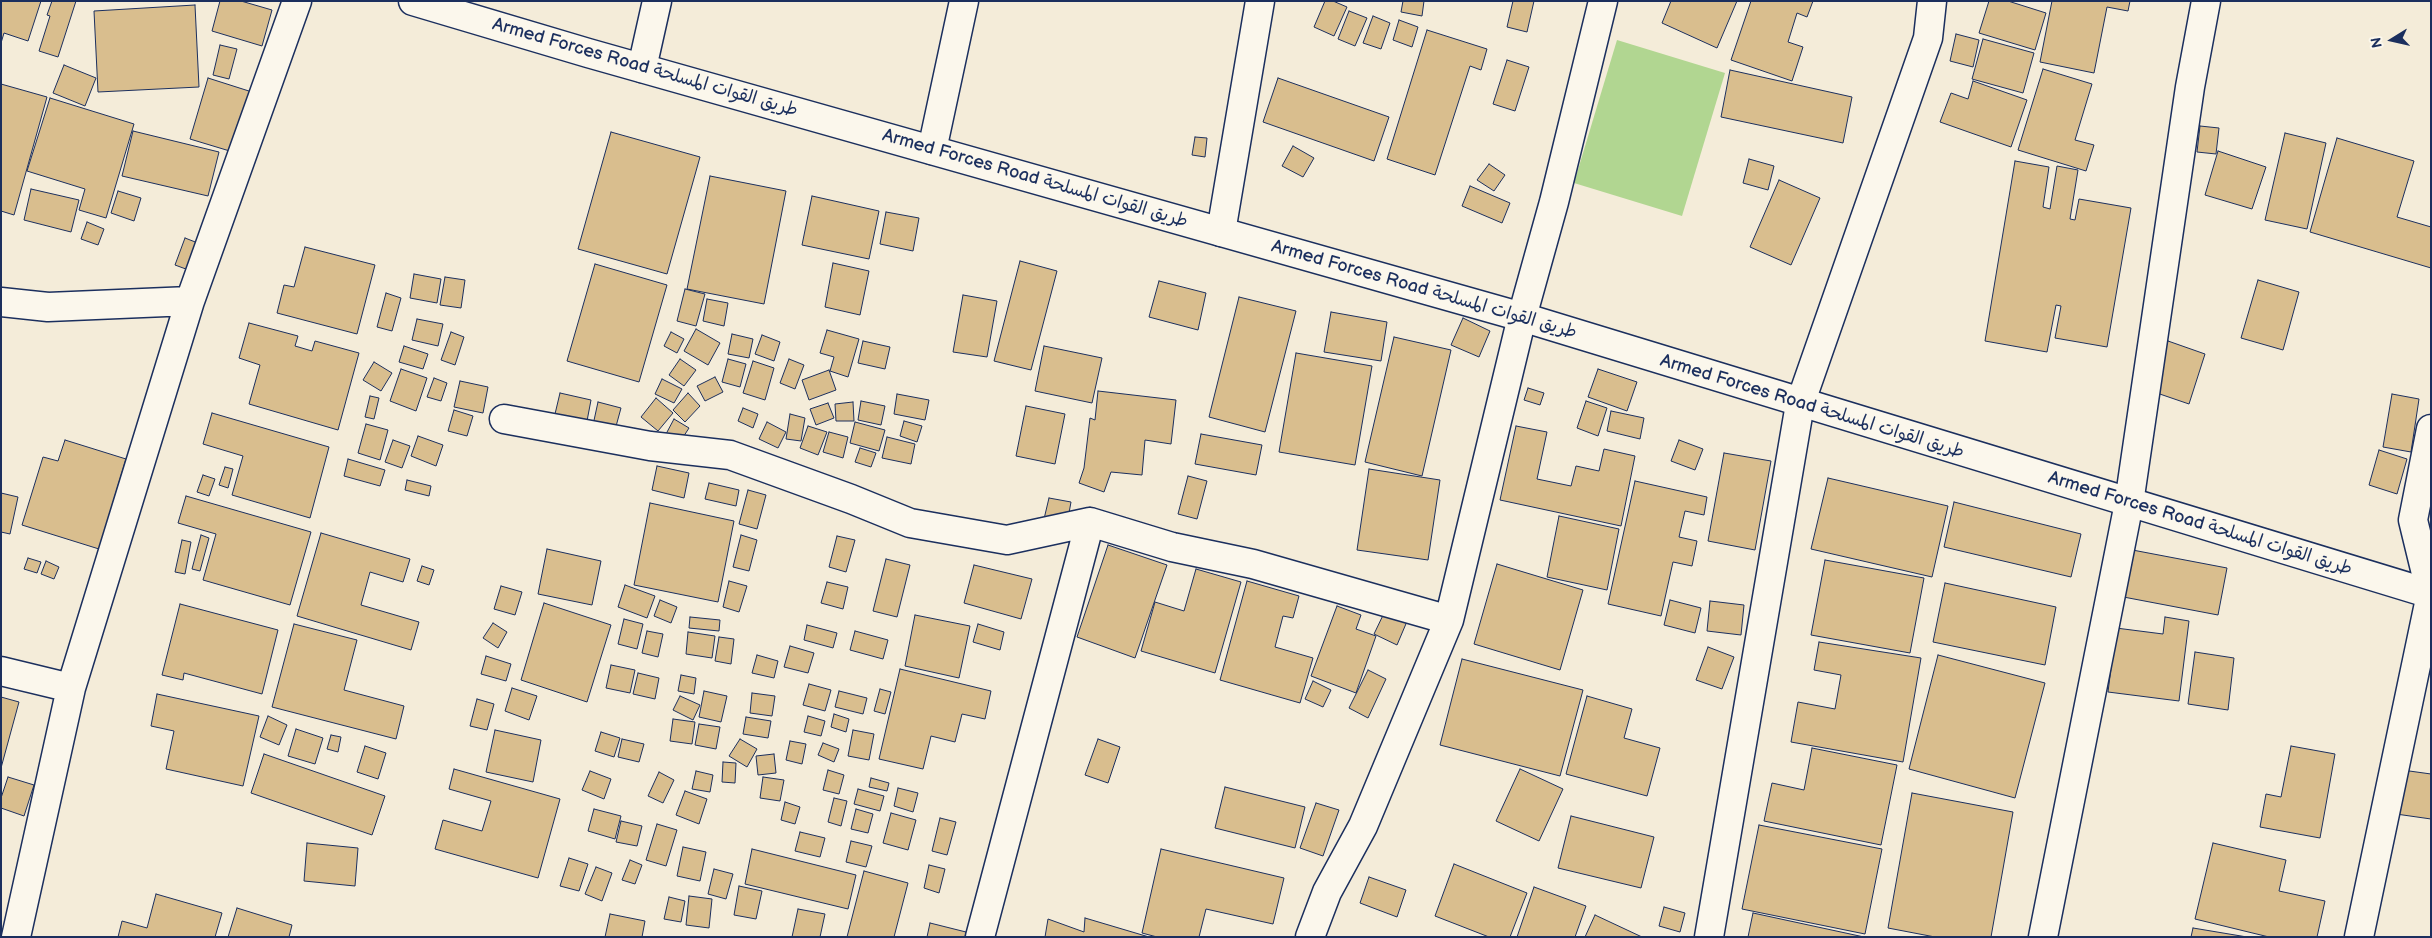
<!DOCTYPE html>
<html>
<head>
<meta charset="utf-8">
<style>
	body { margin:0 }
	#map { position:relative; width:2432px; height:938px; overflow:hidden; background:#f4ecd9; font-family:"Balsamiq Sans",sans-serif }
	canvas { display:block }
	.frame { position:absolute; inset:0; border:2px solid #1b2f5e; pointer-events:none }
	.north { position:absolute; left:2367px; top:15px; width:50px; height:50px; -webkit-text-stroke:4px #fbf7ec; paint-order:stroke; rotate:260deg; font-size:14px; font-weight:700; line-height:20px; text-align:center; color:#1b2f5e }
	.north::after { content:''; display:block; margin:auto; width:18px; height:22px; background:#1b2f5e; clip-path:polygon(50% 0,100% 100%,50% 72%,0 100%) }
</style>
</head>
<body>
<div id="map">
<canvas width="2432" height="938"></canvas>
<div class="frame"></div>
<div class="north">N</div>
</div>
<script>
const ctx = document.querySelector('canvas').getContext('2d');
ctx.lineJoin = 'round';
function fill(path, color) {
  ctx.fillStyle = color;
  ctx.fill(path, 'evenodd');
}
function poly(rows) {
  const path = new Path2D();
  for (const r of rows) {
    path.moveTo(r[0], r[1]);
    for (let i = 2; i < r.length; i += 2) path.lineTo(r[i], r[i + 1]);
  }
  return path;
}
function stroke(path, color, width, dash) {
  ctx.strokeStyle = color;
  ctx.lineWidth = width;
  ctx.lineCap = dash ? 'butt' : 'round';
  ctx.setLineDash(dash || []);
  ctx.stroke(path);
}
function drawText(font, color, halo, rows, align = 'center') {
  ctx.font = font + ' "Balsamiq Sans","Playpen Sans Arabic",sans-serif';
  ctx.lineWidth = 4;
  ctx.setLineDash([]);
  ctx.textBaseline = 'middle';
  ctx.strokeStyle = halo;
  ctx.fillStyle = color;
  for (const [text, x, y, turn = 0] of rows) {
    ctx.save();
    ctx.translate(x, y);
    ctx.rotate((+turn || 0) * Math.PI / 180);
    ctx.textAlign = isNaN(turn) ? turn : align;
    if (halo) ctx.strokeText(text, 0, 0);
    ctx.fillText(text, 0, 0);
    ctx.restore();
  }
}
fill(poly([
	[1617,40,1725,73,1682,216,1574,183]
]), '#b1d691');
const building = poly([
	[1,1,41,1,28,41,4,33,1,43,1,1],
	[52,1,76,1,58,57,39,51,50,16,47,15,52,1],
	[220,1,241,1,272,10,262,46,212,31,220,1],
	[1325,1,1333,1,1347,7,1334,36,1314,27,1325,1],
	[1403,1,1424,1,1422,16,1401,12,1403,1],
	[1513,1,1534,1,1527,32,1507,27,1513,1],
	[1671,1,1737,1,1717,48,1662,23,1671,1],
	[1751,1,1813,1,1807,17,1797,13,1788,42,1803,47,1792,81,1731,60,1751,1],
	[1989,1,2008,1,2046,13,2035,50,1979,33,1989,1],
	[2052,1,2130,1,2128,11,2107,7,2094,73,2040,62,2052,1],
	[195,5,199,87,98,92,94,11,195,5],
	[1349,11,1367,18,1355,46,1338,39,1349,11],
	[1373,16,1390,23,1381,49,1363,43,1373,16],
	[1399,20,1418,27,1412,47,1393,40,1399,20],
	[1427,30,1487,49,1481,70,1470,66,1435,175,1387,159,1427,30],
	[1956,34,1979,40,1973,67,1950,61,1956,34],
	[1983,39,2034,53,2023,93,1972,79,1983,39],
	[220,45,237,49,229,79,213,75,220,45],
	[1507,60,1529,67,1515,111,1493,104,1507,60],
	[64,65,96,78,85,106,53,93,64,65],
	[2043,69,2092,84,2075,140,2094,145,2086,171,2018,150,2043,69],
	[1730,70,1852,97,1843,143,1721,117,1730,70],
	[208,78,252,92,233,152,190,139,208,78],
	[1278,78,1389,117,1374,161,1263,122,1278,78],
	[1973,81,2027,100,2011,147,1940,122,1951,93,1968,99,1973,81],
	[1,84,47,97,14,215,1,211,1,84],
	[50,98,134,124,106,218,79,210,85,189,27,171,50,98],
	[2200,126,2219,128,2216,154,2197,152,2200,126],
	[133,131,219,152,208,196,122,176,133,131],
	[611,132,700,157,667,274,578,249,611,132],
	[2285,133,2326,143,2307,229,2265,220,2285,133],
	[1195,137,1207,138,1205,157,1192,155,1195,137],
	[2337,138,2414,161,2397,217,2431,227,2431,268,2310,232,2337,138],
	[1293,146,1314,158,1303,177,1282,166,1293,146],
	[2218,151,2266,167,2252,209,2205,195,2218,151],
	[1749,159,1774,166,1768,190,1743,183,1749,159],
	[2015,161,2049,167,2043,207,2050,209,2057,166,2078,170,2070,219,2075,220,2079,199,2131,208,2107,347,2055,338,2061,306,2056,305,2047,352,1985,341,2015,161],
	[1489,164,1505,175,1494,191,1477,180,1489,164],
	[710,176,786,191,764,304,687,289,710,176],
	[1779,180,1820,198,1791,265,1750,247,1779,180],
	[1470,186,1510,203,1502,223,1462,206,1470,186],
	[31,189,79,200,71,232,24,220,31,189],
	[118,191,141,198,134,221,111,213,118,191],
	[812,196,879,211,869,259,802,245,812,196],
	[886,212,919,218,913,251,880,244,886,212],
	[87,222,104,229,98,245,81,239,87,222],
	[185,238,203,245,194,272,175,265,185,238],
	[305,247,375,265,357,334,277,313,284,285,294,287,305,247],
	[1020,261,1057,271,1031,370,994,361,1020,261],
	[833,263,869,271,860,315,825,307,833,263],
	[595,264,667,285,639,382,567,361,595,264],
	[414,274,441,279,437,303,410,298,414,274],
	[445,277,465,280,461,308,440,305,445,277],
	[2258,280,2299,292,2283,350,2241,338,2258,280],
	[1159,281,1206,293,1198,330,1149,317,1159,281],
	[685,289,705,294,696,326,677,321,685,289],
	[386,293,401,298,392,331,377,327,386,293],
	[963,295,997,301,987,357,953,352,963,295],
	[1239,297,1296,311,1265,432,1209,417,1239,297],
	[707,299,728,303,724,326,703,321,707,299],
	[1331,312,1387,322,1381,361,1324,352,1331,312],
	[1463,318,1490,331,1479,357,1451,345,1463,318],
	[417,319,443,324,438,346,412,340,417,319],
	[249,323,298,336,295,346,312,351,315,341,359,353,338,430,249,404,260,365,239,358,249,323],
	[696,329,720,343,708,365,684,351,696,329],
	[827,330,859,339,848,377,830,371,834,357,820,353,827,330],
	[451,332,464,337,455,365,441,360,451,332],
	[671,332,684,339,677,353,664,346,671,332],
	[732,334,753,339,749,358,728,354,732,334],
	[762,335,780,342,774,361,755,354,762,335],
	[1394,337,1451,350,1422,476,1365,462,1394,337],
	[863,341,890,347,885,369,858,363,863,341],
	[2168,341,2205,354,2189,404,2151,391,2168,341],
	[404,346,428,354,423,369,399,362,404,346],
	[1044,346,1102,358,1092,403,1035,391,1044,346],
	[1296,353,1372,366,1355,465,1279,452,1296,353],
	[680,359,696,370,684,386,669,375,680,359],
	[728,359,746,364,740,387,722,382,728,359],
	[789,359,804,365,795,389,780,383,789,359],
	[753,361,774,368,765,400,743,393,753,361],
	[374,362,392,373,381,391,363,380,374,362],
	[401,369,427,378,416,411,390,401,401,369],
	[1598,369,1637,382,1627,411,1588,397,1598,369],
	[829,370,836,390,809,400,802,380,829,370],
	[715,377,723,392,705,401,697,386,715,377],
	[434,378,447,383,441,401,427,397,434,378],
	[662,379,682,389,674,403,655,394,662,379],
	[460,381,488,387,483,413,454,407,460,381],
	[1528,388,1544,393,1540,405,1524,400,1528,388],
	[1098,391,1176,400,1171,444,1145,440,1142,475,1111,472,1104,492,1079,483,1084,468,1090,418,1095,420,1098,391],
	[560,393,591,400,587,421,555,414,560,393],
	[688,393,700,406,685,422,673,410,688,393],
	[897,394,929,400,925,420,894,414,897,394],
	[2392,394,2419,399,2411,452,2383,447,2392,394],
	[370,396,379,398,374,419,365,417,370,396],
	[656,398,673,413,658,431,641,417,656,398],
	[861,401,885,406,881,425,858,420,861,401],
	[1586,401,1607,408,1598,436,1577,428,1586,401],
	[598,402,621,408,615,430,593,425,598,402],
	[853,402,854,421,836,421,835,404,853,402],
	[828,403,834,418,816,425,810,409,828,403],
	[1026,406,1065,414,1055,464,1016,456,1026,406],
	[743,408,758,414,753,428,738,421,743,408],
	[454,410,473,416,467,436,448,431,454,410],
	[1611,411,1644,418,1640,439,1607,431,1611,411],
	[212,413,329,447,310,518,232,495,243,456,203,444,212,413],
	[790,414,805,418,801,441,786,439,790,414],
	[674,419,689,428,680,442,666,434,674,419],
	[904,421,922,426,917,442,900,436,904,421],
	[767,422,786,432,778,448,759,439,767,422],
	[855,422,885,430,879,451,850,443,855,422],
	[366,424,388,430,380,460,358,453,366,424],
	[808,426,827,432,818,455,800,448,808,426],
	[1516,426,1547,432,1537,479,1571,486,1576,466,1599,471,1604,449,1635,456,1621,526,1500,500,1516,426],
	[829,432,848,437,843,458,823,452,829,432],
	[1201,434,1262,445,1256,475,1195,464,1201,434],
	[418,436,443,445,436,466,411,456,418,436],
	[887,437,915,444,911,464,882,458,887,437],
	[65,440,126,459,99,549,22,525,43,457,58,461,65,440],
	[393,440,410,446,402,468,385,462,393,440],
	[1679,440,1703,449,1695,470,1671,461,1679,440],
	[860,448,876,453,871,467,855,462,860,448],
	[2379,450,2407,459,2397,494,2369,485,2379,450],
	[1724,453,1771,461,1755,550,1708,541,1724,453],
	[348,459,385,470,380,486,344,476,348,459],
	[657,466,689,473,684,498,652,490,657,466],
	[225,467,233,469,228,488,219,485,225,467],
	[1369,469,1440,480,1428,560,1357,550,1369,469],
	[203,475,215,479,209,496,197,492,203,475],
	[1188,476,1207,481,1197,519,1178,514,1188,476],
	[1828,478,1948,506,1932,577,1811,549,1828,478],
	[407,480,431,486,429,496,405,490,407,480],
	[1635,481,1707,497,1704,515,1685,511,1679,537,1697,541,1692,566,1673,562,1661,616,1608,604,1635,481],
	[709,483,739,490,736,506,705,499,709,483],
	[748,490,766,495,757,529,739,524,748,490],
	[1,493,18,497,10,534,1,532,1,493],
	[186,496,311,532,290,605,203,580,216,534,178,523,186,496],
	[1049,498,1071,502,1067,524,1044,519,1049,498],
	[1954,502,2081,534,2071,577,1944,547,1954,502],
	[650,503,734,521,718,602,634,585,650,503],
	[1559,516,1619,529,1607,590,1547,577,1559,516],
	[321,533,410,559,403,582,370,572,361,605,419,622,411,650,297,616,321,533],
	[201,535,209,538,200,571,192,569,201,535],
	[741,535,757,540,749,571,733,567,741,535],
	[837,536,855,540,846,572,829,567,837,536],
	[182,540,191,542,185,574,175,572,182,540],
	[1108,545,1167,565,1135,658,1077,637,1108,545],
	[2122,548,2227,568,2218,615,2113,595,2122,548],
	[547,549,601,561,592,605,538,594,547,549],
	[28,558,41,562,37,573,24,569,28,558],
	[886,559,910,565,897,617,873,611,886,559],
	[1825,560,1924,578,1910,653,1811,635,1825,560],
	[46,561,59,567,54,579,41,574,46,561],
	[1497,564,1583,590,1560,670,1474,644,1497,564],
	[974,565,1032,579,1021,619,964,603,974,565],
	[422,566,434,570,429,585,417,581,422,566],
	[1196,569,1241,582,1215,673,1141,651,1155,602,1184,611,1196,569],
	[729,581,747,586,739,612,723,607,729,581],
	[1247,581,1299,596,1293,618,1283,616,1275,647,1313,658,1300,703,1220,680,1247,581],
	[827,582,848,587,843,609,821,603,827,582],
	[1945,583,2056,607,2045,665,1933,642,1945,583],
	[625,585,655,596,647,618,618,607,625,585],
	[501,586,522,592,515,615,494,609,501,586],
	[660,600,677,607,671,623,654,616,660,600],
	[1670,600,1701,608,1695,633,1664,625,1670,600],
	[1710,601,1744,605,1741,635,1707,631,1710,601],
	[544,603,611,625,587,702,521,680,544,603],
	[180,604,278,630,262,694,184,673,183,680,162,675,180,604],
	[1337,606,1361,615,1356,629,1376,636,1356,693,1311,676,1337,606],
	[1386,609,1408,619,1397,645,1374,634,1386,609],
	[915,615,970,626,959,678,905,666,915,615],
	[690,617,720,620,719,631,689,628,690,617],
	[2165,617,2189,621,2179,701,2108,692,2116,628,2163,634,2165,617],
	[624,619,643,624,637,649,618,644,624,619],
	[493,623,507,632,498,648,483,638,493,623],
	[294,624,357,640,344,690,404,706,396,739,272,707,294,624],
	[978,624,1004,632,1000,650,973,642,978,624],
	[807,625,837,633,833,648,804,640,807,625],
	[647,631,663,634,658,657,642,653,647,631],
	[855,631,888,640,883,659,850,650,855,631],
	[688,632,715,636,712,658,686,654,688,632],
	[719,637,734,639,731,664,715,661,719,637],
	[1819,642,1921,658,1903,762,1791,742,1798,702,1835,709,1841,675,1814,670,1819,642],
	[790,646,814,653,808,673,784,667,790,646],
	[1708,647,1734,657,1722,689,1696,680,1708,647],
	[2195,652,2234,658,2228,710,2188,704,2195,652],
	[757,655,778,661,774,678,752,673,757,655],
	[1938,655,2045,683,2015,798,1909,769,1938,655],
	[486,656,511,664,506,681,481,674,486,656],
	[1462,659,1583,690,1560,776,1440,745,1462,659],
	[611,665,635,670,630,693,606,688,611,665],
	[900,669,991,691,985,719,962,714,955,742,931,736,923,769,879,759,900,669],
	[1368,670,1386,679,1368,718,1349,708,1368,670],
	[638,673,659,678,655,699,633,694,638,673],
	[681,675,696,678,694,694,678,691,681,675],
	[1313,681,1331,690,1323,707,1305,699,1313,681],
	[809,684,831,690,825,711,803,705,809,684],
	[512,688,537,696,529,720,505,711,512,688],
	[880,689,891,692,885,714,874,711,880,689],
	[704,691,727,696,721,722,699,717,704,691],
	[839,691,867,698,863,714,835,707,839,691],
	[752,693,775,696,772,716,750,713,752,693],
	[157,694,259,716,243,786,166,769,174,731,151,726,157,694],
	[680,696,700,705,693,720,673,710,680,696],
	[1587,696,1632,709,1624,738,1660,748,1647,796,1566,774,1587,696],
	[1,697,19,702,1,768,1,697],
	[477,699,494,704,487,730,470,726,477,699],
	[834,714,849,719,846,732,831,727,834,714],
	[268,716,287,725,279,745,260,737,268,716],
	[808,716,825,721,821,736,804,732,808,716],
	[746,717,771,721,768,738,743,734,746,717],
	[673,719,695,722,692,744,670,741,673,719],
	[699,724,720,727,716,749,695,745,699,724],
	[296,729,323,738,315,764,288,756,296,729],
	[495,730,541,740,533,782,486,772,495,730],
	[853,730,874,734,869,760,848,756,853,730],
	[601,732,620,738,614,757,595,751,601,732],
	[331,735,341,737,338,752,327,749,331,735],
	[622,739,644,744,639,762,618,757,622,739],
	[740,739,757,749,747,767,729,756,740,739],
	[1098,739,1120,747,1108,783,1085,775,1098,739],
	[790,741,806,744,802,764,786,760,790,741],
	[823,743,839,749,834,762,818,755,823,743],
	[365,746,386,753,378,779,357,772,365,746],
	[2291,746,2335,754,2320,838,2260,827,2266,794,2281,797,2291,746],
	[1812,748,1897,765,1881,845,1764,821,1772,783,1804,790,1812,748],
	[264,754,385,796,372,835,251,793,264,754],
	[774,754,776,773,758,775,756,756,774,754],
	[723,762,736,763,735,783,722,782,723,762],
	[454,769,560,799,538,878,435,849,443,820,482,831,491,801,449,789,454,769],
	[1520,769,1563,789,1539,841,1496,821,1520,769],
	[828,770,844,775,839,794,823,790,828,770],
	[2402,770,2431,774,2431,819,2396,814,2402,770],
	[590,771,611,779,604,799,582,790,590,771],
	[696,771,713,775,710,792,692,789,696,771],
	[659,772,674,780,663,803,648,796,659,772],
	[8,777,34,785,24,816,1,808,1,798,8,777],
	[763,777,784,780,780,801,760,798,763,777],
	[871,778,889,783,887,791,869,787,871,778],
	[1225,787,1305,807,1295,848,1215,828,1225,787],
	[898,788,918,793,913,812,894,806,898,788],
	[858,789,884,796,880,811,854,804,858,789],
	[685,791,707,799,699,824,676,815,685,791],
	[1912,793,2013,812,1991,937,1935,937,1888,928,1912,793],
	[834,798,847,801,841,826,828,822,834,798],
	[785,802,800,807,795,824,781,820,785,802],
	[1316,803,1339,810,1323,856,1300,848,1316,803],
	[594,809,621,816,615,839,588,831,594,809],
	[856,809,873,814,868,833,851,829,856,809],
	[891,813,916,820,908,850,883,843,891,813],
	[1571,816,1654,837,1641,888,1558,868,1571,816],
	[940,818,956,822,947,855,932,851,940,818],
	[621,821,642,826,637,846,616,842,621,821],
	[657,824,677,830,666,866,646,860,657,824],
	[1759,825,1882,849,1865,934,1742,909,1759,825],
	[800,832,825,838,820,857,795,851,800,832],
	[851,841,872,846,866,867,846,862,851,841],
	[307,843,358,848,355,886,304,881,307,843],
	[2213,843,2286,860,2279,891,2325,901,2317,937,2269,937,2195,919,2213,843],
	[683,847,706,852,700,881,677,876,683,847],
	[752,849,856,875,848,909,745,884,752,849],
	[1161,849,1284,878,1273,924,1206,909,1199,937,1157,937,1142,933,1161,849],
	[569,858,588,864,579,891,560,886,569,858],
	[630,860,642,865,635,884,622,880,630,860],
	[1454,864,1527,893,1510,937,1489,937,1435,916,1454,864],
	[929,865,945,869,939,893,924,888,929,865],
	[596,867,612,873,602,901,585,894,596,867],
	[714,869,733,874,726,899,708,894,714,869],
	[864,871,908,883,894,937,847,937,864,871],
	[1369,877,1406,890,1397,917,1360,903,1369,877],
	[739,886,762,891,756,919,734,915,739,886],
	[1534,887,1586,906,1575,937,1517,937,1534,887],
	[156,894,222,913,215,937,118,937,122,921,147,928,156,894],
	[689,896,712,899,709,928,686,925,689,896],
	[669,897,685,901,681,922,664,919,669,897],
	[1664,907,1685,913,1680,932,1659,926,1664,907],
	[237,908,292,925,289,937,228,937,237,908],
	[798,909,825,914,820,937,792,937,798,909],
	[1753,913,1864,937,1748,937,1753,913],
	[610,914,645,921,642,937,605,937,610,914],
	[1595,915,1642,937,1585,937,1595,915],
	[1085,918,1149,937,1045,937,1048,919,1084,932,1085,918],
	[930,923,966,932,965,937,927,937,930,923],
	[2193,928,2247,937,2191,937,2193,928]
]);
fill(building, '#d9be8e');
stroke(building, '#1b2f5e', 1);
const street = poly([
	[642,68,657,1],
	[932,150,964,1],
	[1221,232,1260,1],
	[1,302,48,307,190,301],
	[504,419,650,446,730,455,851,499,910,523,1007,540,1090,522,1172,547,1253,564,1449,620],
	[2431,429,2413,520,2431,594],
	[1,671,71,688],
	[16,937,71,688,190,301,297,1],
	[980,937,1090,522],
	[1310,937,1327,892,1363,826,1449,620,1522,317,1554,202,1603,1],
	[1709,937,1800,404,1928,38,1932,1],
	[2043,937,2129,503,2190,87,2206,1],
	[2359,937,2431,594]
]);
const secondary = poly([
	[413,1,588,53,1522,317,2431,594]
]);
stroke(street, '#1b2f5e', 31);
stroke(secondary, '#1b2f5e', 31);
stroke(street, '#fbf7ec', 28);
stroke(secondary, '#fbf7ec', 28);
drawText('18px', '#1b2f5e', '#fbf7ec', [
	["Armed Forces Road طريق القوات المسلحة",645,68,16],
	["Armed Forces Road طريق القوات المسلحة",1035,179,16],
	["Armed Forces Road طريق القوات المسلحة",1424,290,16],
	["Armed Forces Road طريق القوات المسلحة",1812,407,17],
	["Armed Forces Road طريق القوات المسلحة",2200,524,17]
]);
</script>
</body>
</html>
